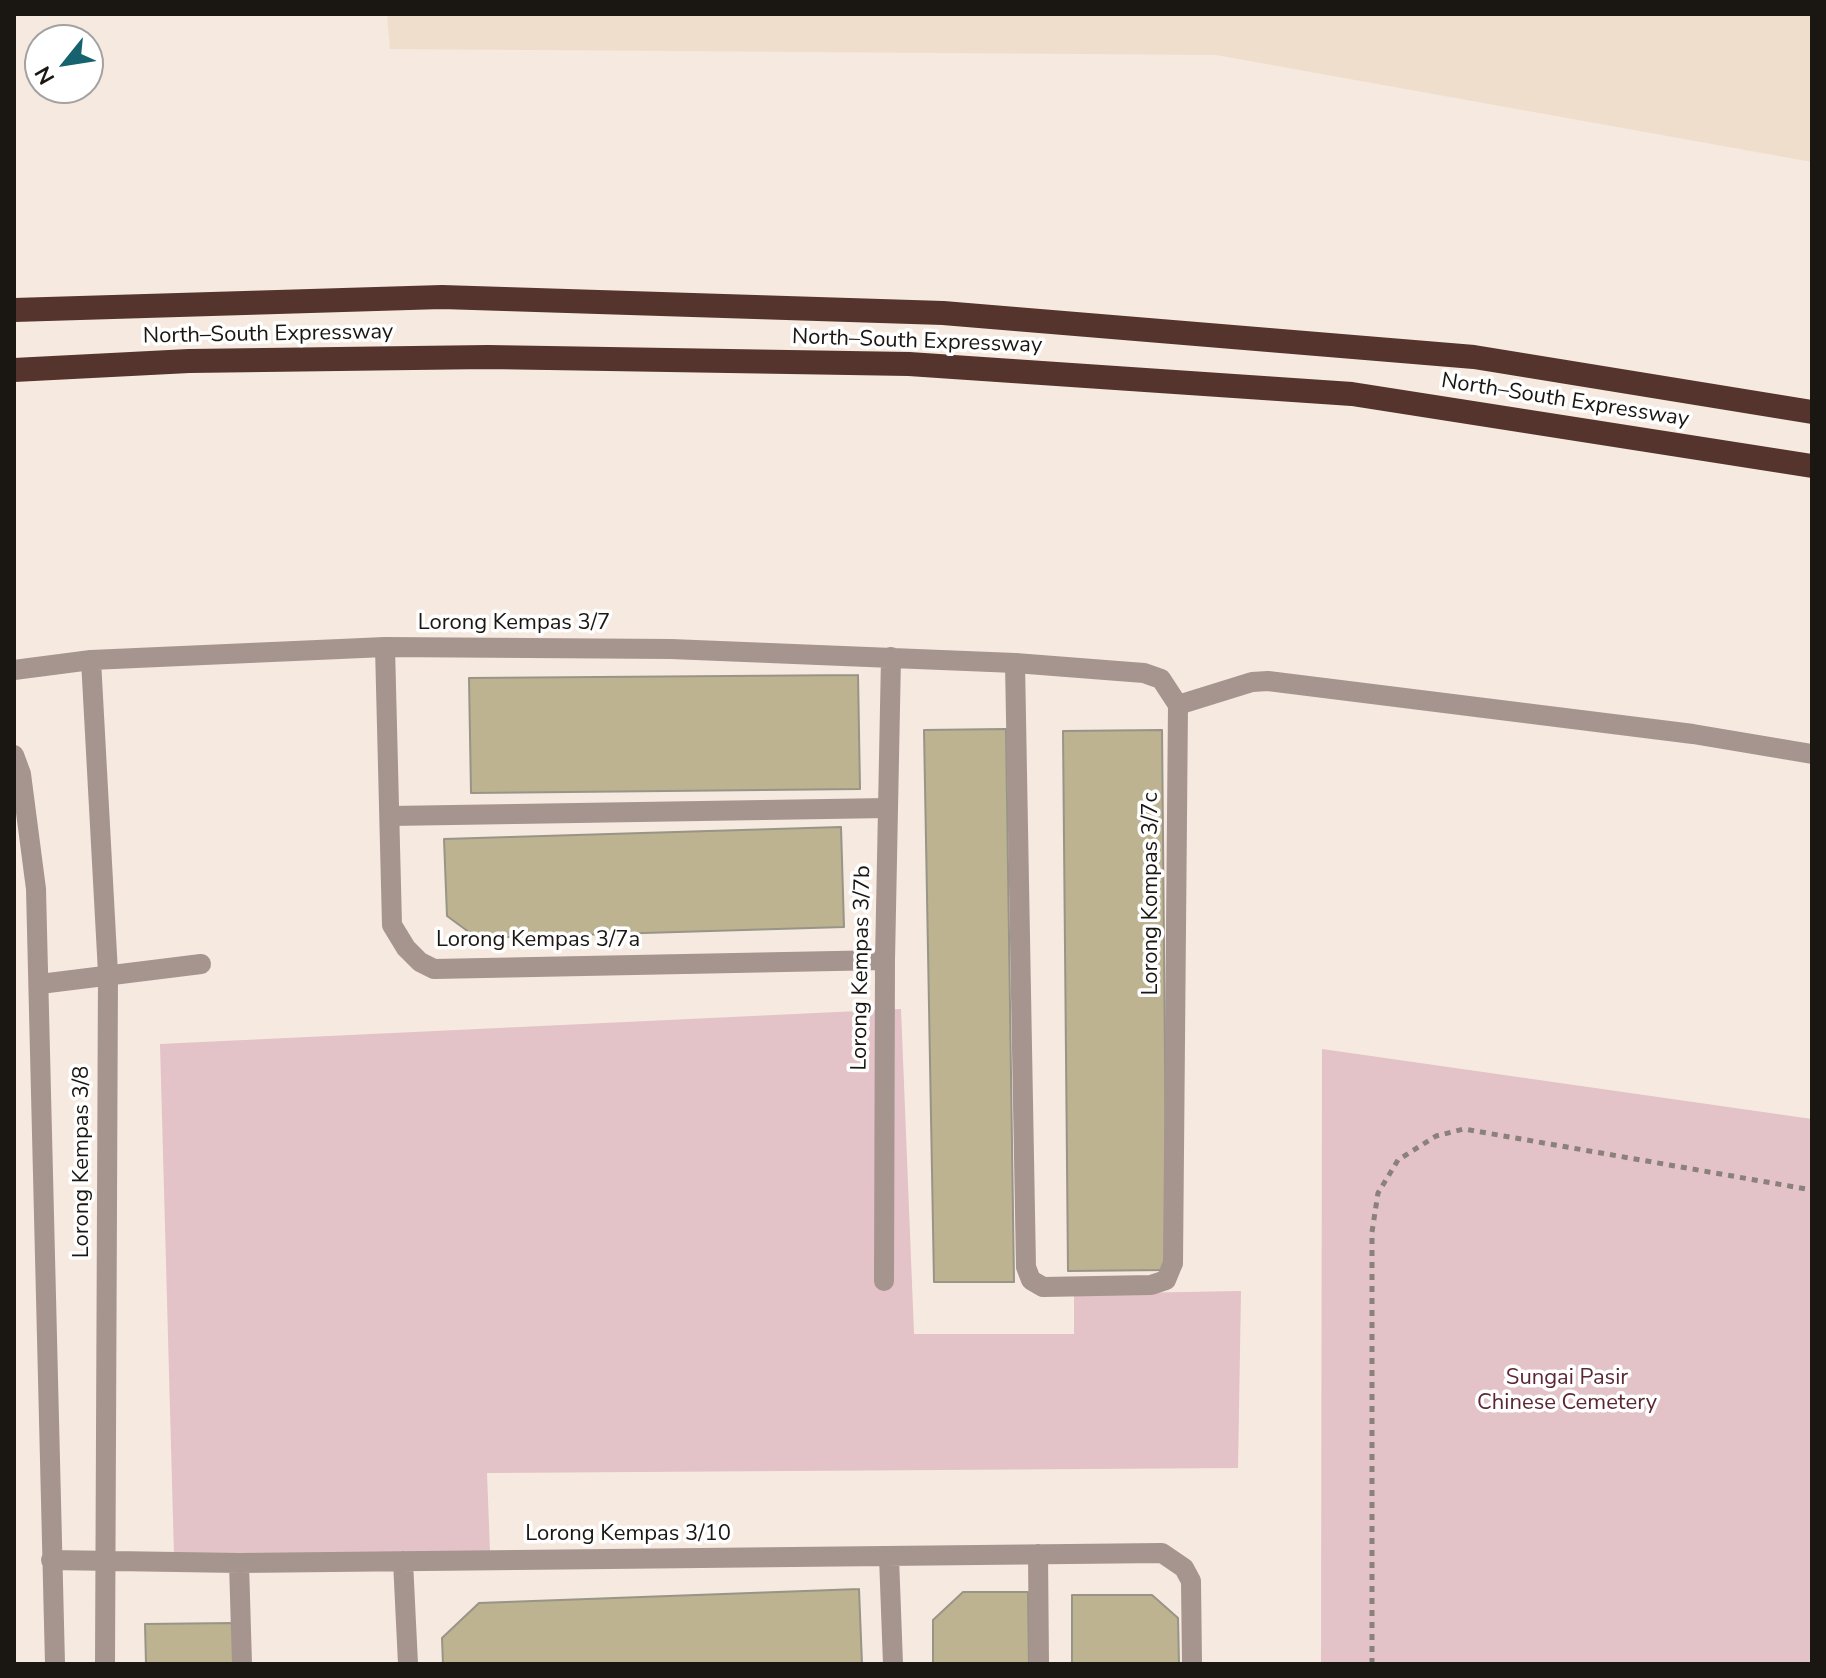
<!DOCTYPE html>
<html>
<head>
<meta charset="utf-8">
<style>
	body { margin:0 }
	#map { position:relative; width:1826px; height:1678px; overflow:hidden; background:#f6e9df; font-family:"Nunito Sans",sans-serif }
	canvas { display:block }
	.frame { position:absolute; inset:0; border:16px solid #1a1612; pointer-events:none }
	.north { position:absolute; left:24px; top:24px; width:80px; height:80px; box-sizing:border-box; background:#fff; border:2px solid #a3a2a0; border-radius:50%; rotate:240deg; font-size:22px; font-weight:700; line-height:32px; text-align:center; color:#1a1612 }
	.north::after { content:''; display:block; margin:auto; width:28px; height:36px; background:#17626f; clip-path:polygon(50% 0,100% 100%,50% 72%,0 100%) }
</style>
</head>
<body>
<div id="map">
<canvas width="1826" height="1678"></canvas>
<div class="frame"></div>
<div class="north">N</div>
</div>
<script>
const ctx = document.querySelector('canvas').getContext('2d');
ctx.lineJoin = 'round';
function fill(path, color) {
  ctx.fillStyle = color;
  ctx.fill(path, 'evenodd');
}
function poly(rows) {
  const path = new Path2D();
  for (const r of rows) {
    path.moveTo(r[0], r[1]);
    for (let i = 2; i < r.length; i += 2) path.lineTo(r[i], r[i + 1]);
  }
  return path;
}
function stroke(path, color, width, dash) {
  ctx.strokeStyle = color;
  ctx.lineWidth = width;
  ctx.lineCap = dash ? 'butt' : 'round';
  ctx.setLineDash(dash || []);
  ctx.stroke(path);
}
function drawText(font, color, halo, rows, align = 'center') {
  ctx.font = font + ' "Nunito Sans",sans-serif';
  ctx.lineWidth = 7;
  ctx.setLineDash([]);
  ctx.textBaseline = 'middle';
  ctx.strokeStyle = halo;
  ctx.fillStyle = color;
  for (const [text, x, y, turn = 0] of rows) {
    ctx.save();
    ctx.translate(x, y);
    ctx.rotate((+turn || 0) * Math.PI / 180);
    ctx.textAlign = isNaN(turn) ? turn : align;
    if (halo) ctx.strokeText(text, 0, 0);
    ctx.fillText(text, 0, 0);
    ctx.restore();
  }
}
fill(poly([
	[387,14,1812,14,1812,162,1216,55,390,49]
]), '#f0decd');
fill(poly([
	[901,1009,914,1334,1074,1334,1074,1294,1241,1291,1238,1468,487,1473,490,1552,174,1555,160,1044],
	[1322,1049,1812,1119,1812,1664,1321,1664]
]), '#e3c2c8');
const building = poly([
	[858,675,860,789,471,793,469,678,858,675],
	[1006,729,1014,1282,934,1282,924,730,1006,729],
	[1162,730,1167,1270,1068,1271,1063,731,1162,730],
	[841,827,844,927,477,938,447,916,444,839,841,827],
	[859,1589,862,1664,443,1664,442,1638,479,1603,859,1589],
	[963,1592,1028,1592,1029,1664,933,1664,933,1620,963,1592],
	[1072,1595,1152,1595,1178,1618,1179,1664,1072,1664,1072,1595],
	[234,1623,234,1664,146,1664,145,1624,234,1623]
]);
fill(building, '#bdb390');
stroke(building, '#989487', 2);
stroke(poly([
	[1372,1664,1372,1232,1378,1193,1398,1160,1436,1136,1464,1129,1812,1190]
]), '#8a817a', 5, [6, 6]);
stroke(poly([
	[1015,663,1026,1267,1031,1280,1043,1287,1151,1285,1166,1280,1173,1263],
	[1178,705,1252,682,1268,681,1693,734,1812,754],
	[390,816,888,808],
	[40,984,201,964]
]), '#a6948f', 20);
stroke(poly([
	[385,647,392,925,406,948,420,962,434,969,885,960],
	[91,660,108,973,105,1664],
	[14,670,91,660,385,647,671,649,1015,663,1144,673,1161,679,1178,705,1173,1263],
	[14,755,21,774,36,889,55,1664],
	[884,1281,885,960,891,657],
	[1038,1554,1039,1664],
	[889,1557,893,1664],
	[51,1560,239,1563,1162,1553,1184,1568,1191,1581,1192,1664],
	[403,1561,408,1664],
	[239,1563,242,1664]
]), '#a6948f', 20);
stroke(poly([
	[14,310,442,297,943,313,1474,357,1812,412],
	[14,370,189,361,488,357,909,364,1352,394,1812,466]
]), '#54342c', 24);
drawText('22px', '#1a1612', '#fff', [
	["North–South Expressway",268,335,-1],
	["North–South Expressway",917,342,2],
	["North–South Expressway",1565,401,9],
	["Lorong Kempas 3/7",514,624],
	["Lorong Kompas 3/7c",1152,894,-90],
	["Lorong Kempas 3/7a",538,941],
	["Lorong Kempas 3/7b",862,968,-89],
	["Lorong Kempas 3/8",83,1162,-90],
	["Lorong Kempas 3/10",628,1535]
]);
drawText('22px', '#5c2734', '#fff', [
	["Sungai Pasir",1567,1379],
	["Chinese Cemetery",1567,1404]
]);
</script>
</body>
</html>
